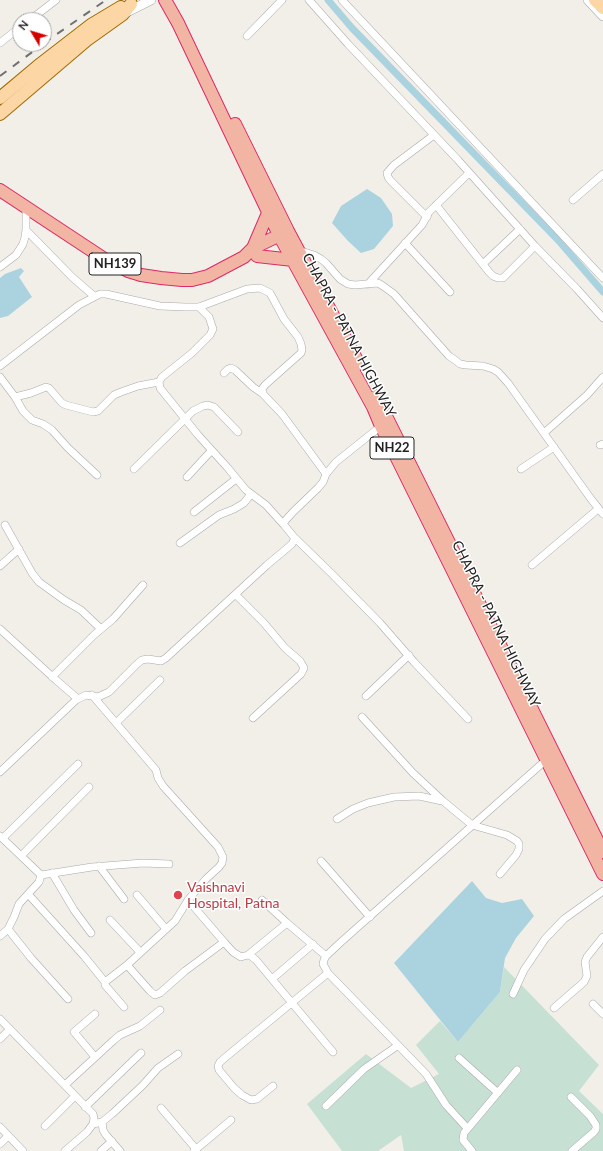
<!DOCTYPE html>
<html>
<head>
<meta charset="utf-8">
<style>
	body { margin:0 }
	#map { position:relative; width:603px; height:1151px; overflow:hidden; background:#f2efe9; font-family:Lato,sans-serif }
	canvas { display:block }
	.north { position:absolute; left:12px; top:12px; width:40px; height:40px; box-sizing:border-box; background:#fff; border:1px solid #a7a7a7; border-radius:50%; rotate:308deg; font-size:11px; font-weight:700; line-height:16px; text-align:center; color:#222 }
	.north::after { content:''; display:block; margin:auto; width:14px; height:18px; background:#d40000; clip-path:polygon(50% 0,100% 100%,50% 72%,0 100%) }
</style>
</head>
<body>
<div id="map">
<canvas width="603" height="1151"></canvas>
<div class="north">N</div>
</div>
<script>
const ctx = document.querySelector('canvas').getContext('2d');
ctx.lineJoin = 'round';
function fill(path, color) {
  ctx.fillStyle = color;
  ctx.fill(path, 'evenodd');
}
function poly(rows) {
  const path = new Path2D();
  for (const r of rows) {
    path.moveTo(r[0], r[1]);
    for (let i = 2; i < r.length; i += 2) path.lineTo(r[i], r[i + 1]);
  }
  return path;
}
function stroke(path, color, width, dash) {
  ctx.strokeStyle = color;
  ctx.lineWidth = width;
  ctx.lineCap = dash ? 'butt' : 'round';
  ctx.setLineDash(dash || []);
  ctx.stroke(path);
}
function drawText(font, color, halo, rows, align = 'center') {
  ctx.font = font + ' Lato,sans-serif';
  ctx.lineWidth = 3;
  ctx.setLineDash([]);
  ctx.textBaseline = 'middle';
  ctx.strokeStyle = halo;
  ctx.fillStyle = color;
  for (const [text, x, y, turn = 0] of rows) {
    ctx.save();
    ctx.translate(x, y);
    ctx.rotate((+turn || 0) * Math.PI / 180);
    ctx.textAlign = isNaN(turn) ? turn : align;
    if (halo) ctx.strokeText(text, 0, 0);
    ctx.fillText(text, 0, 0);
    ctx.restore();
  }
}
fill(poly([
	[504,967,599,1065,579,1091,603,1114,603,1151,404,1151,401,1135,378,1151,342,1151,307,1104,366,1054,411,1088,439,1074,416,1045,440,1021,458,1042,500,992]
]), '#c6e0d4');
fill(poly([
	[367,189,381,198,392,214,393,226,374,249,361,253,348,241,332,223,341,206],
	[21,268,24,271,19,277,32,297,8,316,0,318,0,278,5,274],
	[472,881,486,898,502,903,522,899,534,916,516,938,505,958,500,992,458,1042,394,963]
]), '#aad3df');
stroke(poly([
	[328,0,352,28,558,240,603,292]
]), '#aad3df', 7);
const minor = poly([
	[309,0,348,44,458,160,535,246,577,289,603,318],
	[342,0,603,278],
	[30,20,56,0],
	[247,36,282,0],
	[0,43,20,27],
	[573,200,603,174],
	[436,205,489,272,493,276,498,278,503,278,535,246],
	[427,217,390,180,388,177,387,173,394,165,434,135],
	[26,230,72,277,94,296],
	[405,243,450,292],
	[298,250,314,255,321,259,326,263,340,279,348,284,355,285,378,283,383,286,394,294,449,356,455,360,460,364,466,365,483,366,493,369,498,372,508,383,591,499,603,514],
	[483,264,520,229],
	[0,267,16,255,23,244,25,237,26,230,26,207],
	[368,284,422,225,429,212,469,173],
	[199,307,209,317,213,329,210,335,192,353,162,377,159,382,160,388,198,435,227,467,246,490,266,505,284,525],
	[0,366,79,305,100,294,106,294,160,306,186,307,199,307,247,289,260,288,270,293,284,319,298,337,301,344,302,350,301,353,265,385,262,389,263,394,282,414,326,474,336,462,381,426],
	[224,373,228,369,231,368,235,370,253,387,263,394],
	[0,377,15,397,23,411,32,420,43,424,52,430,68,448,97,475],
	[15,397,31,393,46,387,49,388,62,403,66,405,93,412,98,411,114,395,121,392,138,386,159,382],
	[544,433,587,395,603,377],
	[600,445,603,444],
	[134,469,193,411,203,406,208,405,214,407,238,432],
	[521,469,554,447],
	[187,477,211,451],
	[194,512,236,479],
	[5,525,32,573,39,582,64,600,81,610,101,629],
	[294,537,332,574,380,623,414,662,468,719],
	[180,543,219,515,234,509,244,503,251,494],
	[532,565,598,509],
	[0,566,19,549],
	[236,595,264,623,285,648,300,661,304,668,301,674,253,718],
	[0,629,56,680,78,699],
	[52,677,94,635,113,619,143,585],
	[366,696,409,655],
	[362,717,413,773,443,801,472,825,507,835,517,841,519,844,519,849,516,855,500,874],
	[116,723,160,680],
	[0,772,76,700,86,695,98,697,109,692,137,664,142,660,148,659,161,661,166,658,267,565,292,544,294,540,294,537,284,525,284,522,293,512,318,488,323,482,326,474],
	[337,819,353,809,368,803,394,797,419,796,442,801],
	[0,836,41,875,39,882,28,894,84,956,105,982,127,965,175,921,188,900,206,879,219,867,222,863,223,857,218,847,163,786,158,778,156,770,92,695],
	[3,838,78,764],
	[21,856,89,787],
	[321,861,370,917],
	[99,866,124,899],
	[52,873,74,910,91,933],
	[41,875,92,867,143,863,169,864],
	[137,895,166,929],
	[262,900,287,923,326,956],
	[110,920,140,952],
	[8,929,31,958,68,999],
	[0,936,8,929,14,917,19,904,28,894],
	[224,942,233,952,241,957,248,955,251,956,256,960,333,1052],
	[248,955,287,923],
	[127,965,150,991,155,995,160,993,185,971,224,942,188,900],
	[272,979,313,944],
	[105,982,105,985,124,1007],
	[513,994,524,970,545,939,564,919,603,891],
	[593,1004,603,1014],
	[554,1008,584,982,587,976,585,962,587,957,603,937],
	[95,1014,74,1032,95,1057],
	[0,1019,93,1114,94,1118,93,1124,87,1132,65,1151],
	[0,1039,10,1029],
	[459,1058,498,1093],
	[65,1085,114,1040,120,1035,140,1026,160,1010],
	[273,1086,257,1099,251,1100,242,1095,234,1088,219,1070,218,1066,220,1062,227,1056,328,973],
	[571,1097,590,1116,596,1125,596,1129,594,1132,572,1151],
	[326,1106,364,1069,397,1046],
	[85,1107,141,1053],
	[161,1108,196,1149],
	[102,1122,103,1130,106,1135,120,1151],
	[93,1124,102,1122,112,1114,143,1085,158,1068,178,1054],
	[45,1126,75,1096],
	[0,1127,23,1151],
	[467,1128,446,1105,426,1074,328,973,323,964,324,960,326,956,341,942,546,760],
	[0,1144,8,1136],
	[101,1151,112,1141],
	[194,1151,231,1120],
	[472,1151,463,1140,464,1133,517,1070]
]);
const tertiary = poly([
	[588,0,603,16],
	[125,13,151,0]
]);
const primary = poly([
	[595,0,603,8],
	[0,98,38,66,91,25,121,7],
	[0,114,88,39,123,14,131,4]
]);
const trunk = poly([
	[165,0,178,23,279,235,373,407,381,426,603,874],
	[235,124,288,231,359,364],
	[0,190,106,260,128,271,141,275,161,278,182,280,192,280,208,276,244,257,253,248,286,232],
	[253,248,268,213],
	[257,256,293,260],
	[376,396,603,852]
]);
stroke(minor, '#a9a9a9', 8);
stroke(tertiary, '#a9a9a9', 10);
stroke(primary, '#a06b00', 14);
stroke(trunk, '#dc2a67', 14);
stroke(minor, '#fff', 7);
stroke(tertiary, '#fff', 9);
stroke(primary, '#fcd6a4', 12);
stroke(trunk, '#f2b4a3', 12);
stroke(poly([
	[44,43,106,0],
	[0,76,43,44]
]), '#707070', 2, [8, 8]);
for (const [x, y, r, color] of [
	[178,895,5,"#e0444e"]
]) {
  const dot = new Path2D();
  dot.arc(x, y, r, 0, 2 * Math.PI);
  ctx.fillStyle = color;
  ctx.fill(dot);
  stroke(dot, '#fff', 1.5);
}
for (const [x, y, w] of [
	[115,264,52],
	[392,448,44]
]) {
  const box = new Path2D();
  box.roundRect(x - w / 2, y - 11, w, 22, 3);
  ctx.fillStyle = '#fff';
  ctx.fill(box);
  stroke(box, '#222', 1);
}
drawText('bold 13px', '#222', null, [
	["NH139",115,264],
	["NH22",392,448]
]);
drawText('14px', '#222', '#fff', [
	["CHAPRA - PATNA HIGHWAY",349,335,62],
	["CHAPRA - PATNA HIGHWAY",496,624,64]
]);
drawText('14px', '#be3a42', '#fff', [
	["Vaishnavi",187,887],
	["Hospital, Patna",187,903]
], 'left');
</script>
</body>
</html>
